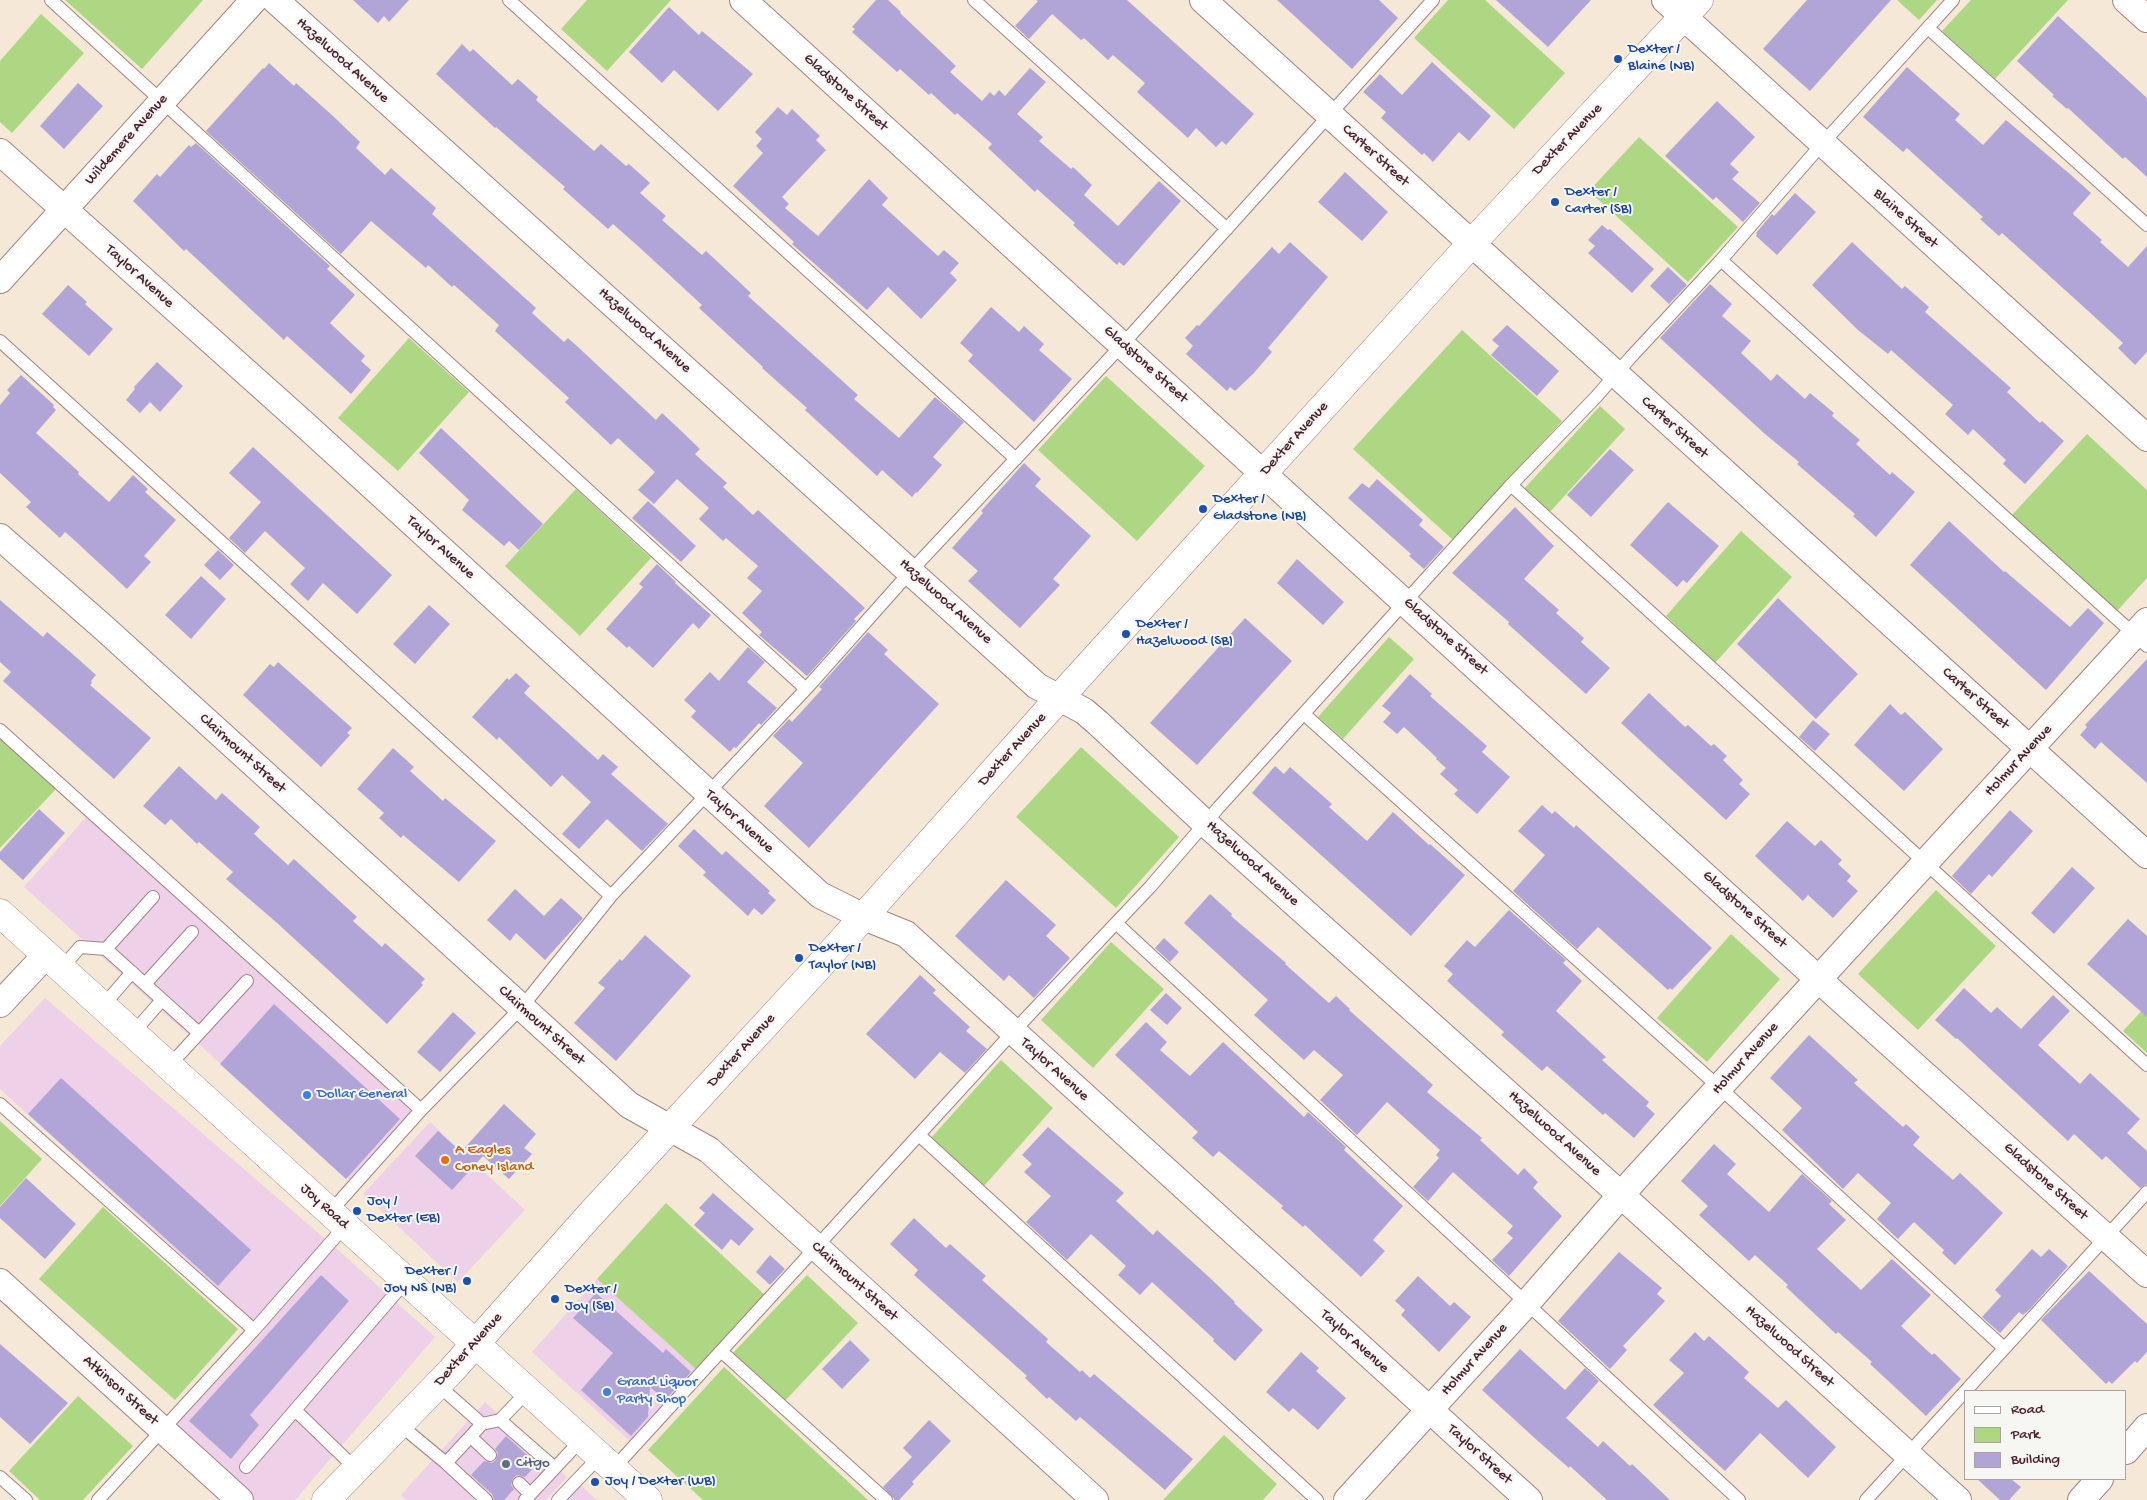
<!DOCTYPE html>
<html>
<head>
<meta charset="utf-8">
<style>
	body { margin:0 }
	#map { position:relative; width:2147px; height:1500px; overflow:hidden; background:#f5e8d7; font-family:"Gochi Hand",sans-serif }
	canvas { display:block }
	.legend { position:absolute; left:1964px; top:1390px; width:162px; height:90px; box-sizing:border-box; background:#f6f6f2; border:1px solid #b1a0a2; margin:0; padding:6px 9px; list-style:none; font-size:15px; color:#4a1f2b }
	.legend li { display:flex; align-items:center; gap:10px; height:25px }
	.legend b { width:25px; border:1px solid #b1a0a2 }
</style>
</head>
<body>
<div id="map">
<canvas width="2147" height="1500"></canvas>
<ul class="legend">
<li><b style="height:6px;background:#fff"></b>Road</li>
<li><b style="height:14px;background:#add782"></b>Park</li>
<li><b style="height:14px;background:#b1a5d8"></b>Building</li>
</ul>
</div>
<script>
const ctx = document.querySelector('canvas').getContext('2d');
ctx.lineJoin = 'round';
function fill(path, color) {
  ctx.fillStyle = color;
  ctx.fill(path, 'evenodd');
}
function poly(rows) {
  const path = new Path2D();
  for (const r of rows) {
    path.moveTo(r[0], r[1]);
    for (let i = 2; i < r.length; i += 2) path.lineTo(r[i], r[i + 1]);
  }
  return path;
}
function stroke(path, color, width, dash) {
  ctx.strokeStyle = color;
  ctx.lineWidth = width;
  ctx.lineCap = dash ? 'butt' : 'round';
  ctx.setLineDash(dash || []);
  ctx.stroke(path);
}
function drawText(font, color, halo, rows, align = 'center') {
  ctx.font = font + ' "Gochi Hand",sans-serif';
  ctx.lineWidth = 4;
  ctx.setLineDash([]);
  ctx.textBaseline = 'middle';
  ctx.strokeStyle = halo;
  ctx.fillStyle = color;
  for (const [text, x, y, turn = 0] of rows) {
    ctx.save();
    ctx.translate(x, y);
    ctx.rotate((+turn || 0) * Math.PI / 180);
    ctx.textAlign = isNaN(turn) ? turn : align;
    if (halo) ctx.strokeText(text, 0, 0);
    ctx.fillText(text, 0, 0);
    ctx.restore();
  }
}
fill(poly([
	[87,816,414,1109,350,1180,24,887],
	[45,998,338,1250,435,1337,295,1500,251,1500,173,1428,264,1331,0,1089,0,1046],
	[430,1122,525,1210,458,1282,363,1194],
	[597,1279,697,1370,632,1443,532,1352],
	[485,1402,567,1477,546,1500,406,1500,401,1495],
	[579,1484,597,1500,564,1500]
]), '#eed0e8');
fill(poly([
	[65,0,203,0,142,69],
	[587,0,671,0,607,71,561,29],
	[1448,0,1485,0,1565,73,1514,129,1414,38],
	[1897,0,1937,0,1919,20],
	[1971,0,2068,0,1995,79,1942,31],
	[41,14,84,53,12,133,0,122,0,61],
	[1639,137,1738,227,1688,282,1589,191],
	[1462,330,1562,421,1453,540,1353,449],
	[409,338,469,392,398,471,338,418],
	[1106,376,1205,466,1137,541,1038,450],
	[1600,406,1625,429,1549,513,1523,490],
	[2087,434,2147,490,2147,578,2117,611,2012,515],
	[576,489,651,558,580,636,505,566],
	[1741,531,1792,577,1715,663,1666,616],
	[1389,637,1414,659,1343,739,1318,717],
	[0,739,56,789,0,848],
	[1081,747,1179,837,1116,908,1016,817],
	[1936,890,1996,946,1918,1030,1858,974],
	[1731,934,1780,979,1707,1062,1657,1018],
	[1111,942,1164,989,1093,1068,1041,1020],
	[2147,1005,2147,1053,2123,1031],
	[1001,1060,1053,1108,984,1186,931,1138],
	[0,1121,42,1159,0,1206],
	[666,1203,765,1295,697,1370,597,1279],
	[103,1207,238,1329,175,1400,39,1279],
	[807,1275,858,1323,783,1403,732,1354],
	[724,1367,868,1500,703,1500,648,1450],
	[78,1396,133,1446,83,1500,40,1500,9,1471],
	[1224,1435,1277,1484,1263,1500,1163,1500]
]), '#add782');
fill(poly([
	[353,0,409,0,389,22,384,16,378,23],
	[876,0,888,0,901,12,900,13,956,66,950,72,982,101,990,92,994,96,999,90,1005,96,1030,68,1046,82,1017,114,1043,137,1039,141,1071,169,1073,167,1092,185,1084,195,1118,226,1159,181,1181,201,1124,266,1119,262,1117,265,1073,225,1075,223,1037,189,1035,192,988,148,992,144,957,113,955,115,931,93,929,95,900,69,897,72,852,32,855,29,852,27],
	[1036,0,1127,0,1254,114,1226,145,1222,141,1216,147,1196,128,1188,138,1137,92,1145,83,1113,55,1108,60,1084,38,1081,40,1052,14,1029,39,1015,26,1038,1],
	[1277,0,1379,0,1398,18,1352,69],
	[1496,0,1591,0,1548,47],
	[1807,0,1891,0,1810,91,1763,49],
	[669,7,699,35,702,31,753,74,718,111,674,70,662,83,629,52],
	[2058,16,2147,98,2147,177,2125,157,2123,159,2068,108,2067,109,2052,96,2054,95,2017,61],
	[462,44,470,52,473,49,512,85,518,79,538,97,536,100,594,151,601,144,626,166,629,164,650,183,640,193,666,216,662,220,702,255,706,251,751,293,748,296,858,395,854,399,899,438,935,397,964,422,933,457,942,465,917,493,916,492,912,497,882,470,877,476,805,410,807,408,762,368,763,367,699,308,702,305,639,247,613,224,608,229,563,189,565,187,496,127,495,128,436,74],
	[1432,62,1491,116,1469,141,1459,132,1433,162,1424,153,1422,155,1381,118,1386,112,1363,92,1380,74,1402,95],
	[269,63,294,86,296,83,333,116,360,142,356,148,385,175,391,168,436,208,432,214,536,308,532,313,564,342,568,338,578,347,656,420,662,413,676,426,700,449,695,454,697,456,727,483,723,487,753,515,758,510,865,608,854,619,856,621,807,676,759,635,762,632,742,613,762,591,747,578,758,566,726,538,723,541,699,519,709,508,677,479,654,504,638,490,655,472,618,438,611,445,565,402,569,398,495,331,499,325,454,285,452,287,428,265,426,268,371,221,341,254,206,131,263,68,264,69],
	[1907,67,1960,114,1955,120,1983,145,2006,120,2071,175,2091,193,2073,213,2074,215,2102,240,2100,242,2128,267,2147,246,2147,352,2135,365,2118,348,2123,343,2086,309,2002,233,1999,236,1980,219,1983,217,1907,148,1903,152,1863,117],
	[78,83,103,106,64,149,40,126],
	[1717,101,1755,137,1730,164,1739,172,1732,179,1760,203,1743,222,1716,197,1713,200,1665,156],
	[778,107,787,115,792,109,820,136,816,140,826,150,782,197,789,204,785,208,818,236,869,179,888,198,882,205,938,256,944,250,959,263,950,273,957,280,921,319,888,287,867,310,792,244,794,242,733,186,763,153,756,146,762,139,755,132],
	[196,143,330,266,327,269,355,295,330,323,365,356,361,361,371,370,351,394,287,336,284,340,186,249,184,251,133,201,157,174,160,177,189,145,191,147],
	[1345,172,1388,212,1362,241,1318,202],
	[1795,193,1816,212,1777,255,1756,236,1757,234,1756,233,1772,214,1774,216],
	[1602,225,1608,230,1610,229,1654,269,1632,293,1588,253,1595,246,1588,240],
	[1290,242,1328,277,1268,348,1272,352,1253,374,1235,391,1230,387,1227,391,1186,354,1193,346,1185,338,1197,325,1199,326,1272,247,1279,254],
	[1852,242,1902,289,1905,286,1929,307,1925,312,2011,388,2007,392,2040,423,2042,421,2064,441,2025,484,2003,464,2006,460,1973,429,1968,435,1945,414,1953,405,1891,350,1888,354,1858,330,1812,285],
	[1668,267,1687,285,1669,304,1650,286],
	[1710,284,1732,304,1722,316,1751,341,1741,353,1771,381,1777,374,1805,399,1810,393,1834,413,1832,416,1860,440,1856,444,1890,475,1892,472,1915,492,1876,537,1853,516,1855,514,1797,464,1799,462,1765,434,1660,338],
	[68,285,87,302,85,304,113,329,89,356,42,314],
	[991,307,1019,332,1024,326,1044,344,1039,350,1072,379,1034,422,968,361,973,355,960,343],
	[1507,325,1559,371,1537,396,1491,355,1499,346,1492,340],
	[157,362,183,386,160,412,150,402,140,413,126,400,135,389,134,387],
	[21,375,54,405,53,407,56,410,36,433,79,472,78,474,109,502,133,475,148,489,145,492,176,520,144,556,151,562,127,589,72,538,65,532,60,538,26,507,31,502,0,473,0,405,10,393,7,390],
	[441,428,543,524,519,550,509,541,504,546,462,510,469,500,419,453],
	[253,447,392,575,357,614,323,583,308,601,290,584,305,568,265,531,245,553,229,538,261,502,229,473],
	[1610,449,1634,470,1591,517,1567,495],
	[1024,463,1041,479,1035,486,1091,536,1053,579,1060,585,1020,628,968,581,978,571,952,548,983,513,981,511],
	[1377,479,1423,520,1419,525,1444,547,1424,569,1409,556,1411,554,1348,498,1362,483,1369,488],
	[648,501,696,546,681,562,632,518],
	[1668,502,1719,546,1687,583,1683,580,1677,587,1630,545],
	[1515,507,1554,546,1524,579,1559,610,1556,613,1584,638,1581,642,1610,668,1586,694,1508,624,1509,622,1452,573],
	[1949,521,2004,572,2005,571,2070,627,2088,608,2104,623,2046,690,1910,565],
	[218,550,234,565,220,580,204,565],
	[1297,559,1344,602,1323,625,1277,583],
	[657,564,676,582,675,583,711,615,699,629,693,623,653,668,629,646,627,648,606,629,643,587,639,584],
	[201,576,226,599,191,639,165,615],
	[1778,598,1858,674,1816,719,1737,644],
	[0,600,43,637,47,632,76,657,96,675,91,681,92,683,90,685,151,738,114,779,3,681,11,672,0,662],
	[429,605,450,624,415,664,393,644],
	[1245,618,1292,661,1197,765,1150,723],
	[868,632,888,650,884,654,939,704,809,848,764,806,803,763,773,736,789,719,792,722,822,689,819,687],
	[748,647,765,662,747,682,777,708,761,725,759,723,736,748,734,747,730,752,691,717,696,711,684,700,710,672,719,681],
	[2147,659,2147,783,2101,742,2095,749,2080,735,2087,727,2085,725],
	[278,662,352,728,347,733,350,735,321,767,243,695,270,664,274,667],
	[516,673,530,686,524,693,598,760,603,754,618,767,611,774,668,824,642,851,607,819,579,849,562,834,591,802,562,775,551,787,499,737,497,740,472,717,507,678,509,680],
	[1410,674,1432,694,1430,696,1487,746,1482,752,1510,777,1477,814,1454,794,1458,790,1440,774,1446,768,1436,759,1437,758,1404,727,1397,734,1383,722,1391,713,1382,706],
	[1649,693,1685,727,1688,725,1711,746,1714,744,1727,756,1723,760,1743,780,1739,784,1750,794,1726,820,1621,723],
	[1890,704,1901,715,1905,712,1943,749,1904,791,1854,745],
	[1813,720,1830,734,1815,751,1799,737],
	[393,748,414,767,410,771,443,801,445,798,496,841,459,882,403,835,401,838,379,818,384,813,357,789],
	[179,766,216,800,222,793,260,827,254,834,288,865,294,859,357,917,353,921,382,947,385,943,425,979,421,983,423,985,387,1024,276,922,226,879,233,872,199,842,197,844,171,819,165,825,143,806],
	[1275,766,1284,774,1290,767,1332,804,1329,807,1367,841,1393,812,1429,845,1430,844,1465,875,1411,936,1252,793],
	[1542,805,1552,814,1555,811,1574,828,1576,825,1712,948,1672,990,1670,988,1668,990,1598,927,1577,949,1513,891,1545,855,1518,831],
	[39,809,65,833,23,880,0,859,0,852],
	[2010,810,2033,831,1992,877,1989,874,1971,894,1952,876],
	[1787,821,1815,846,1821,840,1842,860,1838,864,1851,876,1847,881,1858,891,1833,918,1808,895,1803,901,1755,856],
	[694,829,722,855,726,851,770,891,768,893,776,900,762,915,754,908,748,916,703,875,706,872,678,846],
	[2072,867,2095,888,2054,934,2031,913],
	[1006,880,1056,925,1046,936,1070,958,1034,998,1009,975,1004,981,955,936],
	[515,889,544,916,561,898,583,918,545,960,516,933,510,941,487,920],
	[1210,894,1232,914,1231,916,1286,963,1285,964,1321,996,1329,1003,1336,996,1350,1009,1349,1010,1433,1085,1427,1092,1482,1138,1480,1140,1518,1175,1524,1168,1538,1182,1533,1188,1562,1216,1509,1276,1492,1260,1513,1238,1507,1233,1513,1226,1453,1172,1428,1201,1413,1187,1439,1158,1436,1155,1440,1150,1387,1102,1357,1135,1320,1100,1343,1075,1314,1050,1304,1060,1254,1015,1268,1000,1184,923],
	[1509,910,1566,960,1563,963,1582,981,1556,1011,1606,1057,1602,1060,1649,1102,1646,1106,1655,1114,1634,1138,1605,1113,1603,1115,1547,1066,1542,1071,1501,1035,1504,1032,1447,981,1453,974,1444,966,1467,940,1475,947],
	[2128,919,2147,936,2147,1017,2087,964],
	[645,935,691,976,616,1061,574,1023,605,988,598,983,620,959,622,961],
	[1164,938,1179,952,1170,962,1155,948],
	[920,975,936,990,933,993,970,1027,966,1031,987,1049,965,1073,940,1052,915,1079,866,1034],
	[1964,988,1991,1013,1997,1007,2021,1029,2053,995,2070,1011,2038,1045,2080,1084,2090,1073,2140,1119,2127,1133,2147,1151,2147,1184,2140,1188,2106,1156,2102,1160,2074,1134,2068,1141,1957,1038,1956,1039,1935,1020],
	[1166,993,1182,1008,1167,1025,1150,1010],
	[274,1004,400,1119,346,1179,220,1064],
	[453,1012,476,1033,440,1072,417,1052],
	[1146,1022,1167,1042,1160,1050,1190,1076,1223,1042,1304,1117,1308,1112,1346,1147,1344,1150,1403,1206,1373,1240,1385,1251,1361,1277,1305,1225,1303,1227,1281,1208,1283,1206,1219,1151,1213,1157,1192,1138,1198,1132,1115,1055],
	[1809,1035,1858,1080,1854,1083,1903,1127,1906,1124,1920,1137,1913,1145,1953,1180,1960,1173,2003,1213,1955,1265,1942,1253,1944,1250,1914,1222,1898,1239,1877,1219,1891,1203,1858,1173,1843,1189,1782,1130,1802,1108,1770,1078],
	[61,1078,251,1250,218,1286,28,1114],
	[504,1104,536,1134,524,1148,532,1154,509,1179,483,1156,452,1190,415,1156,438,1131,461,1152],
	[1048,1127,1124,1193,1116,1201,1153,1235,1157,1230,1209,1277,1235,1302,1234,1303,1263,1330,1235,1361,1213,1341,1214,1339,1152,1282,1140,1295,1118,1275,1126,1266,1091,1234,1067,1260,1026,1222,1051,1196,1024,1172,1032,1164,1022,1155],
	[1714,1144,1736,1164,1727,1174,1769,1212,1802,1174,1832,1201,1829,1204,1846,1220,1817,1249,1861,1290,1892,1259,1931,1295,1901,1326,1932,1355,1934,1353,1961,1379,1926,1416,1870,1364,1872,1362,1838,1332,1836,1334,1786,1287,1788,1285,1755,1255,1749,1261,1699,1215,1708,1206,1681,1181],
	[26,1178,76,1224,45,1259,0,1218,0,1207],
	[713,1193,754,1229,739,1246,731,1239,722,1250,694,1225,705,1213,699,1208],
	[914,1218,946,1248,950,1244,986,1276,982,1280,1048,1339,1046,1342,1080,1372,1082,1370,1090,1378,1094,1374,1193,1459,1165,1490,1080,1417,1076,1421,1049,1397,1047,1399,1025,1378,1027,1376,914,1275,918,1270,890,1244],
	[2032,1249,2041,1257,2049,1249,2068,1266,2030,1309,2023,1315,2019,1312,2000,1333,1982,1317,2001,1296,1995,1290],
	[1619,1252,1662,1288,1657,1294,1665,1301,1623,1346,1627,1350,1610,1369,1558,1321],
	[770,1255,785,1269,770,1285,756,1272],
	[2089,1271,2147,1324,2147,1352,2137,1363,2135,1361,2112,1384,2109,1381,2106,1384,2041,1320],
	[321,1275,349,1301,250,1415,259,1425,231,1459,189,1421],
	[1418,1276,1450,1306,1454,1302,1471,1317,1439,1352,1401,1315,1405,1310,1395,1301],
	[596,1293,663,1353,666,1349,691,1372,665,1400,650,1387,648,1417,631,1436,581,1390,613,1353,573,1318],
	[1695,1332,1704,1341,1709,1336,1749,1372,1744,1378,1778,1408,1786,1400,1836,1447,1808,1478,1760,1433,1725,1471,1653,1405,1684,1373,1669,1360],
	[850,1340,870,1360,842,1389,822,1369],
	[0,1344,68,1403,30,1444,0,1417],
	[1520,1349,1565,1390,1585,1368,1599,1381,1566,1418,1598,1447,1603,1441,1630,1466,1632,1464,1670,1500,1607,1500,1570,1466,1569,1468,1539,1442,1482,1390],
	[1301,1352,1319,1368,1316,1371,1346,1398,1318,1430,1293,1408,1289,1412,1266,1392],
	[929,1420,951,1441,912,1482,914,1484,899,1500,895,1500,883,1487,912,1457,903,1448],
	[506,1436,537,1464,525,1477,517,1475,513,1478,511,1485,514,1489,504,1500,494,1500,492,1494,471,1475,484,1461,492,1463,496,1460,498,1453,495,1449],
	[1977,1479,2011,1479,2021,1487,2009,1500,2000,1500]
]), '#b1a5d8');
const lane = poly([
	[51,0,806,689],
	[509,0,1016,459],
	[974,0,1227,229],
	[1928,28,2147,225],
	[1721,260,2147,646],
	[0,341,611,896],
	[1511,485,2147,1065],
	[1304,714,1720,1088,2004,1348],
	[0,730,421,1110],
	[1116,923,1739,1500],
	[106,949,199,1033],
	[62,968,80,947,106,949,153,897],
	[145,984,192,932],
	[103,1006,132,972],
	[133,1033,162,1000],
	[169,1066,247,981],
	[0,1104,254,1330,98,1500],
	[919,1135,1317,1500],
	[330,1212,421,1110,521,1008,611,896,806,689,911,571,1122,345,1433,0],
	[254,1330,345,1226],
	[721,1351,886,1500],
	[295,1410,356,1469],
	[500,1420,528,1391],
	[399,1424,446,1463,482,1424,438,1385],
	[482,1424,500,1420,555,1468],
	[471,1437,490,1455],
	[446,1463,486,1500],
	[246,1467,406,1281],
	[614,1468,1012,1033,1151,886,1219,807,1511,485,1596,397,1631,357,1721,260,1822,144,1953,0],
	[0,1477,26,1500],
	[519,1483,530,1494],
	[525,1500,582,1439],
	[558,1500,600,1456],
	[1866,1500,2147,1192]
]);
const street = poly([
	[275,0,1037,686,1084,711,1098,723,1205,823,1621,1195,1958,1500],
	[743,0,1838,997,2147,1274],
	[1203,0,2147,855],
	[1665,0,2147,438],
	[2126,0,2147,19],
	[0,152,303,423,820,895,864,917,906,934,1529,1500],
	[0,280,254,0],
	[0,537,104,628,629,1105,709,1150,1095,1500],
	[0,1004,46,955],
	[0,1282,240,1500],
	[2126,1451,2147,1427],
	[1347,1500,1527,1303,1635,1179,2147,621],
	[2081,1500,2100,1479]
]);
const secondary = poly([
	[0,913,648,1500],
	[326,1500,451,1371,589,1216,814,972,1060,697,1471,244,1699,0]
]);
stroke(lane, '#a08481', 14);
stroke(street, '#a08481', 28);
stroke(secondary, '#a08481', 29);
stroke(lane, '#fff', 12);
stroke(street, '#fff', 26);
stroke(secondary, '#fff', 28);
for (const [x, y, r, color] of [
	[1618,59,5,"#1a4fb4"],
	[1555,202,5,"#1a4fb4"],
	[1203,509,5,"#1a4fb4"],
	[1126,634,5,"#1a4fb4"],
	[799,958,5,"#1a4fb4"],
	[307,1095,5,"#3f7fe0"],
	[445,1160,5,"#e8710a"],
	[357,1211,5,"#1a4fb4"],
	[467,1281,5,"#1a4fb4"],
	[555,1299,5,"#1a4fb4"],
	[607,1392,5,"#3f7fe0"],
	[506,1464,5,"#5c6f8a"],
	[595,1482,5,"#1a4fb4"]
]) {
  const dot = new Path2D();
  dot.arc(x, y, r, 0, 2 * Math.PI);
  ctx.fillStyle = color;
  ctx.fill(dot);
  stroke(dot, '#f6f6f2', 2);
}
drawText('15px', '#164399', '#f6f6f2', [
	["Dexter /",1628,50],
	["Blaine (NB)",1628,67],
	["Dexter /",1565,193],
	["Carter (SB)",1565,210],
	["Dexter /",1213,500],
	["Gladstone (NB)",1213,517],
	["Dexter /",1136,625],
	["Hazelwood (SB)",1136,642],
	["Dexter /",809,949],
	["Taylor (NB)",809,966],
	["Joy /",367,1202],
	["Dexter (EB)",367,1219],
	["Dexter /",457,1272,"right"],
	["Joy NS (NB)",457,1289,"right"],
	["Dexter /",565,1290],
	["Joy (SB)",565,1307],
	["Joy / Dexter (WB)",605,1482]
], 'left');
drawText('15px', '#4a1f2b', '#f6f6f2', [
	["Hazelwood Avenue",342,61,42],
	["Gladstone Street",845,93,42],
	["Wildemere Avenue",127,140,-48],
	["Dexter Avenue",1568,140,-46],
	["Carter Street",1375,156,42],
	["Blaine Street",1905,219,42],
	["Taylor Avenue",139,277,42],
	["Hazelwood Avenue",644,331,42],
	["Gladstone Street",1145,365,42],
	["Carter Street",1674,428,42],
	["Dexter Avenue",1295,439,-48],
	["Taylor Avenue",440,548,42],
	["Hazelwood Avenue",945,602,42],
	["Gladstone Street",1445,637,42],
	["Carter Street",1975,699,42],
	["Dexter Avenue",1013,750,-48],
	["Clairmount Street",242,754,42],
	["Holmur Avenue",2019,761,-47],
	["Taylor Avenue",739,822,42],
	["Hazelwood Avenue",1252,864,42],
	["Gladstone Street",1744,910,42],
	["Clairmount Street",541,1026,42],
	["Dexter Avenue",742,1051,-48],
	["Holmur Avenue",1746,1059,-48],
	["Taylor Avenue",1054,1070,42],
	["Hazelwood Avenue",1554,1134,42],
	["Gladstone Street",2045,1182,42],
	["Joy Road",324,1207,42],
	["Clairmount Street",854,1282,42],
	["Taylor Avenue",1354,1342,42],
	["Hazelwood Street",1789,1347,42],
	["Dexter Avenue",469,1350,-48],
	["Holmur Avenue",1475,1360,-48],
	["Atkinson Street",120,1391,42],
	["Taylor Street",1479,1455,42]
]);
drawText('15px', '#366cbe', '#f6f6f2', [
	["Dollar General",317,1095],
	["Grand Liquor",617,1383],
	["Party Shop",617,1400]
], 'left');
drawText('15px', '#c56008', '#f6f6f2', [
	["A Eagles",455,1151],
	["Coney Island",455,1168]
], 'left');
drawText('15px', '#4e5e75', '#f6f6f2', [
	["Citgo",516,1464]
], 'left');
</script>
</body>
</html>
